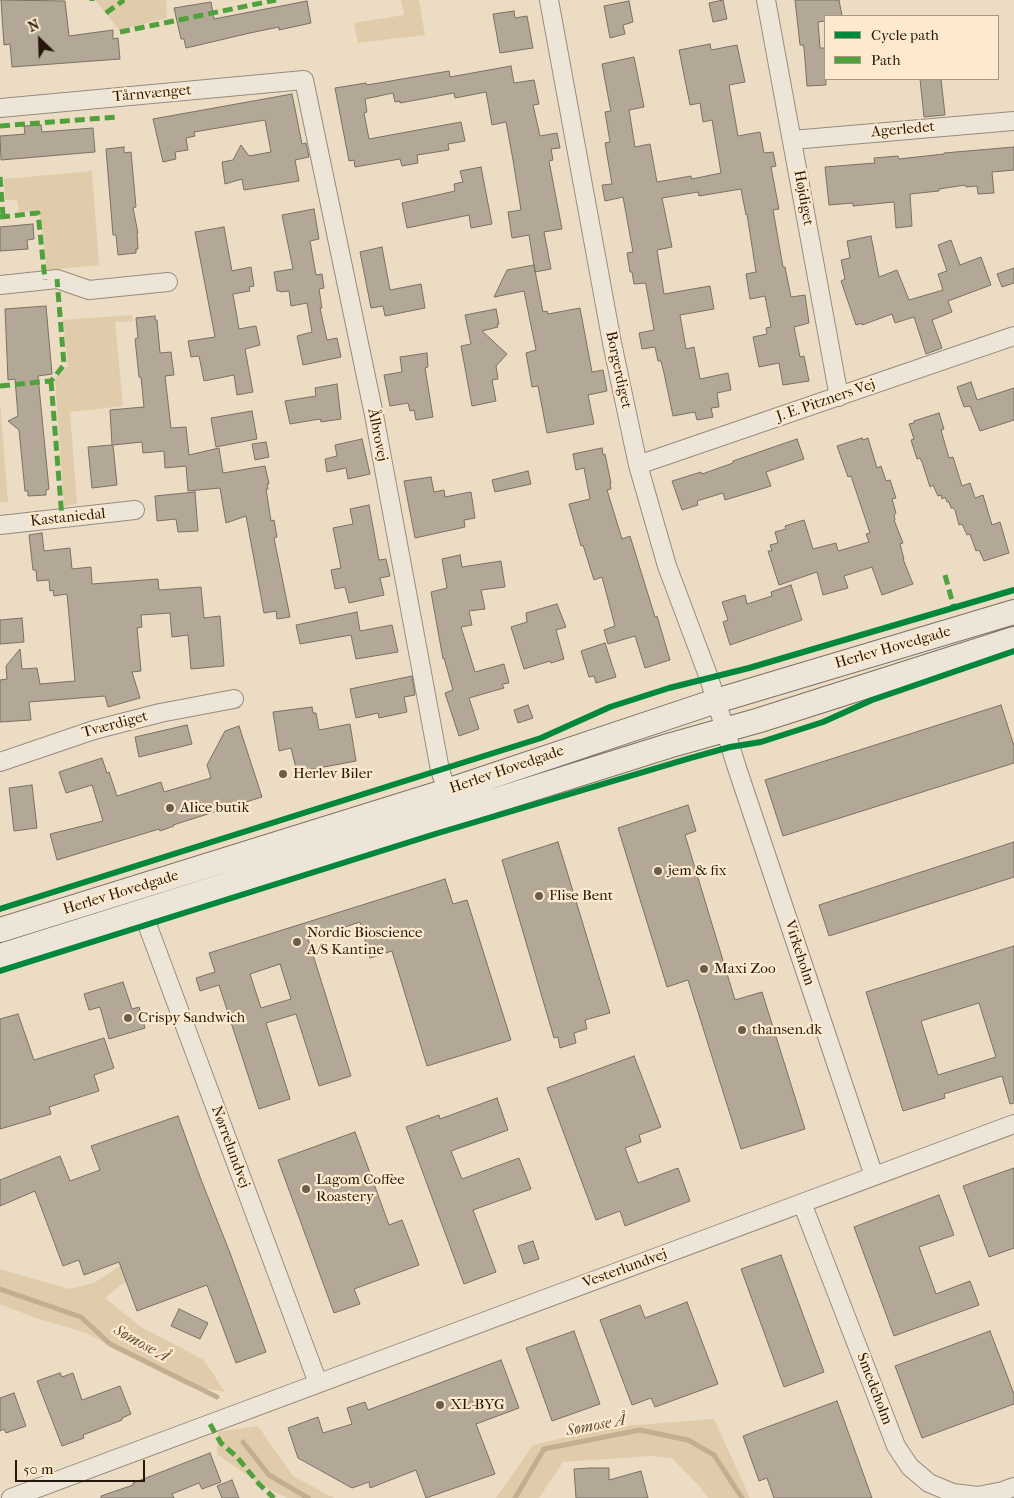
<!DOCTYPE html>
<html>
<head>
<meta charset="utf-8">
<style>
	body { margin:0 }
	#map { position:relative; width:1014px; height:1498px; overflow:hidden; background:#ecdcc4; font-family:"IM FELL French Canon",serif }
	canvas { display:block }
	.legend { position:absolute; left:824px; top:15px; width:175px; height:65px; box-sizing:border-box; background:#fdeace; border:1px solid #a79680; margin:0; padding:6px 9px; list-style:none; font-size:15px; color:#25180b }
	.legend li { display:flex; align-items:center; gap:10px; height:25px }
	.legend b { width:25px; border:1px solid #a79680 }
	.north { position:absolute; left:15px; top:15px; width:50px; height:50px; -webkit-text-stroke:4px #fdeace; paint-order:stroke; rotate:336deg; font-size:14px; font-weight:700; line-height:20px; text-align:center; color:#25180b }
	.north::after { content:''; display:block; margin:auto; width:18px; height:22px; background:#25180b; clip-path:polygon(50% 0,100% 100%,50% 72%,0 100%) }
	.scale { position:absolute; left:15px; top:1460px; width:130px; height:22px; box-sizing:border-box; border:2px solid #25180b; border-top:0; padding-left:6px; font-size:15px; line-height:18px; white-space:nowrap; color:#25180b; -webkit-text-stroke:4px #fdeace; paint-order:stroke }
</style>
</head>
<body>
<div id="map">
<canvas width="1014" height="1498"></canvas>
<ul class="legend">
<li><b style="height:6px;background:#00873e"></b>Cycle path</li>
<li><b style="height:6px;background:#50a13e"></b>Path</li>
</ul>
<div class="north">N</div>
<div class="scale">50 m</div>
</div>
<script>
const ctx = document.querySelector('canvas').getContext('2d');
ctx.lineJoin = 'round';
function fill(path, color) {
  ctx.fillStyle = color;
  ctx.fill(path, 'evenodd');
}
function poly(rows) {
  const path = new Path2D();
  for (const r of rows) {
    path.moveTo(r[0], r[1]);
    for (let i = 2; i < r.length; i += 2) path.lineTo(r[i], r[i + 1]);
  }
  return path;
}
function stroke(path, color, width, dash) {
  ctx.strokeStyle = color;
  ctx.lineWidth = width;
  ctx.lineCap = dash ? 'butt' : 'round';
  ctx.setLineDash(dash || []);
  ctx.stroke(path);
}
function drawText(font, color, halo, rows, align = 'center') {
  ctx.font = font + ' "IM FELL French Canon",serif';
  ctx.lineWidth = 4.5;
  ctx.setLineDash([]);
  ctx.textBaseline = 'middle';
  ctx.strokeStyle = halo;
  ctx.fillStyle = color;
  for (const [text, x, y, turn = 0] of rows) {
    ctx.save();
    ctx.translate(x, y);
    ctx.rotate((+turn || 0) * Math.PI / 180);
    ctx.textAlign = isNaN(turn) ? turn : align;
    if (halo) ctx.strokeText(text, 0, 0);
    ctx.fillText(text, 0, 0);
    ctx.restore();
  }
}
fill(poly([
	[93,0,166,0,167,18,119,30,96,1],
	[401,0,419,0,425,35,358,43,354,23,404,15],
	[92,171,99,265,47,270,40,211,19,212,17,200,5,200,4,179],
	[132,315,133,321,115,322,123,406,70,412,77,504,64,506,55,379,68,366,63,320],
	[0,402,8,502,0,502],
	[199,1253,122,1284,105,1298,141,1327,204,1360,225,1392,186,1385,86,1333,36,1318,0,1304,0,1269,69,1289,94,1283,121,1265],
	[714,1419,750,1498,708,1498,700,1487,672,1458,650,1456,563,1462,539,1498,496,1498,533,1445,611,1427],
	[258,1426,293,1476,334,1498,287,1498,260,1484,217,1454,218,1432]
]), '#e0cbab');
stroke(poly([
	[0,1289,81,1317,110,1344,217,1397],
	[243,1442,269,1475,308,1498],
	[515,1498,544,1449,640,1430,688,1440,714,1455,742,1498]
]), '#c4ae91', 5);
const building = poly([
	[1,0,65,1,69,36,113,30,113,39,118,38,120,59,12,67,10,44,4,45,1,0],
	[723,0,727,19,713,22,709,3,723,0],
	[795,0,839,0,842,16,825,16,825,21,818,22,820,48,825,48,826,85,807,86,804,48,803,45,800,45,795,0],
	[307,1,311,23,279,30,279,27,250,33,186,48,184,39,181,39,174,8,211,2,214,19,307,1],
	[629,1,633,22,623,25,625,34,610,38,604,6,629,1],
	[514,11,515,18,527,16,533,48,500,53,493,14,514,11],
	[710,44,711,50,737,45,745,82,729,85,738,136,760,132,764,153,773,152,776,166,771,167,779,209,773,210,783,267,785,267,791,297,805,295,809,323,794,327,800,357,804,356,809,381,783,385,779,363,759,367,753,337,767,334,766,328,771,327,765,296,750,299,746,274,756,272,747,214,746,215,741,189,699,196,698,192,662,198,672,247,657,250,664,294,710,286,714,309,680,315,686,349,694,347,700,379,728,373,731,390,717,393,719,407,711,408,713,417,697,420,695,412,673,416,664,373,661,361,658,361,655,347,642,349,639,333,654,330,646,285,645,283,634,284,632,272,630,272,627,253,633,252,623,197,605,201,602,185,612,184,605,143,610,142,605,112,611,111,610,107,602,64,634,57,644,107,629,110,635,147,650,144,657,182,691,176,692,179,721,173,712,120,703,122,700,103,690,105,679,50,710,44],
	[511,66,514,83,534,80,539,104,533,105,540,136,557,133,560,148,551,149,553,160,549,161,562,229,544,232,551,269,535,272,529,235,512,238,508,212,521,210,513,160,506,122,492,125,486,92,455,98,454,93,400,103,400,101,395,102,393,93,365,99,367,112,364,113,369,139,461,122,465,141,448,144,449,150,417,155,418,163,402,166,400,159,355,167,354,160,349,161,335,88,366,83,367,85,449,71,450,77,511,66],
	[920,79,941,79,945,115,924,117,920,79],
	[292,94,302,144,306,143,309,157,295,160,299,181,244,190,242,179,225,184,222,162,233,160,241,145,249,156,271,152,265,120,194,132,195,136,186,138,188,150,175,152,176,159,163,162,153,119,292,94],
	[41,125,42,132,93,128,95,152,1,160,0,136,25,134,24,126,41,125],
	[124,147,124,153,131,152,136,207,133,208,138,233,137,233,138,249,136,249,136,253,118,255,116,235,113,235,106,149,124,147],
	[1014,147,1014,170,992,172,994,193,978,194,977,186,966,187,965,185,939,189,939,191,910,194,912,226,896,228,894,202,853,206,853,203,829,205,825,167,875,163,874,158,898,156,899,159,944,154,944,153,1014,147],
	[481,167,492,224,471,228,469,215,407,228,402,203,455,191,454,184,463,182,460,171,481,167],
	[314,209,319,239,310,241,316,275,322,274,324,288,319,289,322,308,320,308,327,340,337,338,341,357,303,365,297,336,312,332,307,303,291,306,289,291,281,292,280,291,277,291,274,272,293,269,282,215,314,209],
	[33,224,34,239,27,240,28,249,0,251,0,227,33,224],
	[224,227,232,271,251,267,254,286,249,287,250,291,233,294,239,329,256,326,260,345,245,349,253,392,237,395,234,375,204,381,199,356,191,357,188,341,215,337,195,232,224,227],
	[871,236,879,277,897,270,909,300,943,290,938,274,947,271,938,245,951,240,960,265,981,257,991,285,948,301,952,312,932,320,942,348,926,354,914,317,895,323,892,314,862,325,862,323,856,325,841,281,845,279,841,260,850,258,847,241,871,236],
	[382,247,390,290,421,284,425,308,385,316,383,306,371,308,360,252,382,247],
	[534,265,543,312,547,311,548,314,580,308,592,372,603,370,607,391,588,395,594,424,547,433,538,386,532,387,526,353,536,350,524,291,494,297,507,270,534,265],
	[1014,268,1014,283,1002,287,997,274,1014,268],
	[46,306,52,374,38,376,49,489,46,490,46,495,28,496,28,491,25,491,19,430,8,421,18,416,15,379,8,380,5,309,46,306],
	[496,309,499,324,497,324,498,327,482,331,507,354,496,366,498,379,492,380,496,401,472,406,461,346,471,344,465,315,496,309],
	[155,316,155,320,157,320,160,353,171,352,174,375,165,376,171,428,186,427,189,455,219,448,223,473,265,466,269,484,267,484,268,489,266,489,271,521,274,520,277,537,274,538,290,617,277,619,276,611,264,613,246,516,226,523,220,488,188,491,186,466,165,468,164,451,143,453,142,442,113,445,117,485,92,488,88,447,112,445,110,410,144,407,141,377,139,377,135,339,138,338,136,318,155,316],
	[427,353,428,367,425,368,433,417,416,420,414,410,410,411,408,403,390,406,384,375,402,372,400,357,427,353],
	[971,382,977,400,1014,388,1014,420,980,431,970,406,964,407,957,387,971,382],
	[337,384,341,419,321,422,320,419,290,424,285,401,316,396,315,388,337,384],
	[252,411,257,439,216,447,211,418,252,411],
	[939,413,944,429,941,430,949,458,953,457,962,486,970,483,975,498,983,495,992,525,1000,522,1009,553,984,561,979,550,976,551,970,534,967,535,962,524,959,525,955,510,953,508,951,508,949,502,947,502,945,497,942,499,941,495,938,496,933,485,930,487,922,462,920,458,917,459,911,440,914,439,909,424,914,423,914,421,939,413],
	[862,438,863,440,868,438,877,468,881,466,886,481,890,480,896,498,892,499,896,513,894,515,895,520,894,520,903,543,900,544,904,559,903,559,913,584,882,595,872,567,844,576,848,588,823,595,817,572,779,585,768,551,772,551,770,545,778,543,775,532,786,529,785,526,804,520,813,549,836,543,838,551,869,542,866,534,870,533,851,476,848,477,837,446,862,438],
	[362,439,370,474,348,479,346,468,327,472,325,459,337,456,335,445,362,439],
	[797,439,804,459,766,472,771,486,725,500,723,493,697,501,698,505,682,510,672,481,701,472,702,474,733,463,733,461,797,439],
	[266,442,269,457,255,460,252,444,266,442],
	[602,448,603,455,605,454,611,483,610,483,611,489,607,490,622,539,630,536,655,617,657,616,670,660,645,668,635,636,608,644,604,630,615,626,602,577,594,580,583,545,581,546,569,504,590,499,584,468,576,470,573,454,602,448],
	[528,471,531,484,495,492,492,480,528,471],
	[431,477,434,492,444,490,445,497,471,492,475,518,464,520,465,527,415,538,404,481,431,477],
	[195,492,198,531,178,532,176,519,157,521,155,496,195,492],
	[369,505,379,560,386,559,390,576,380,578,384,595,349,603,345,587,335,589,331,570,341,568,333,528,353,524,350,509,369,505],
	[42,533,44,551,70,548,72,569,91,567,92,584,158,579,159,590,201,587,204,618,220,616,224,666,191,669,188,635,172,637,170,613,141,615,142,627,137,628,141,671,132,672,140,698,108,707,105,696,29,702,31,720,0,722,0,680,7,679,6,666,20,649,22,669,37,668,40,684,75,681,67,594,54,596,53,590,50,591,49,580,37,581,36,570,33,570,29,535,42,533],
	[460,555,462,567,501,561,505,587,481,590,485,609,469,611,472,625,461,627,475,672,504,664,509,683,502,684,504,688,469,698,479,729,459,736,445,693,453,690,444,658,443,659,431,592,447,588,442,559,460,555],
	[791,585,802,620,730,645,723,622,728,620,722,602,745,595,747,604,772,596,771,592,791,585],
	[557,604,566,627,556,630,564,659,551,663,550,661,524,669,511,627,527,622,526,613,557,604],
	[357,612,360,631,392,625,398,652,356,659,351,635,300,644,296,625,357,612],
	[22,618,24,642,0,644,0,620,22,618],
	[605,643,616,677,596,683,594,676,589,677,581,651,605,643],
	[412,676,415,695,404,697,407,712,379,718,378,713,356,718,350,689,412,676],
	[528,705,533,718,518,723,514,710,528,705],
	[1001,705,1014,746,1014,763,783,836,765,780,1001,705],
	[312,707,313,713,316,713,319,730,350,724,356,761,297,772,291,748,279,751,273,712,312,707],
	[187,725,192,744,139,757,135,737,187,725],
	[239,726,262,797,173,825,174,826,160,831,159,829,57,860,50,834,103,821,92,785,66,793,59,772,102,758,107,773,109,772,117,796,161,782,164,792,211,778,207,765,225,731,239,726],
	[32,785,37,828,14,831,9,788,32,785],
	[688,805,696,831,685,835,735,1000,762,992,805,1129,741,1149,688,980,667,987,618,828,688,805],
	[558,842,610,1013,585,1020,587,1029,574,1033,576,1043,560,1048,558,1037,554,1038,502,860,558,842],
	[1014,842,1014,877,829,936,819,905,1014,842],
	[445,879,453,904,467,900,511,1040,427,1066,392,951,370,958,360,922,308,939,351,1076,319,1086,296,1014,266,1023,290,1099,259,1109,219,985,200,991,196,978,215,972,209,953,445,879],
	[280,964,291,999,261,1008,250,974,280,964],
	[1014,946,1014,1103,1010,1104,1002,1076,944,1094,945,1098,903,1111,866,992,1014,946],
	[979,1003,996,1057,938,1075,921,1021,979,1003],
	[123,982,132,1009,139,1007,145,1028,109,1039,100,1007,89,1010,84,994,123,982],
	[18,1014,34,1060,104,1038,114,1068,94,1075,99,1091,49,1107,51,1114,0,1129,0,1019,18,1014],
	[634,1056,661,1127,639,1135,641,1142,625,1148,638,1183,678,1168,690,1201,625,1226,620,1211,596,1220,547,1088,634,1056],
	[497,1098,508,1130,451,1151,462,1179,519,1158,531,1189,473,1210,496,1272,464,1284,406,1127,439,1115,440,1119,497,1098],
	[178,1116,200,1177,230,1253,266,1352,236,1363,207,1285,137,1311,119,1262,84,1275,79,1260,63,1266,35,1191,0,1206,0,1180,60,1156,70,1181,100,1170,91,1146,178,1116],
	[355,1132,389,1225,402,1220,419,1265,354,1289,360,1304,334,1313,278,1160,355,1132],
	[1014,1168,1014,1248,989,1257,963,1186,1014,1168],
	[939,1195,954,1235,919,1247,936,1294,970,1281,979,1305,894,1336,854,1227,939,1195],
	[533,1241,539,1259,524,1264,518,1246,533,1241],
	[781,1255,824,1372,784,1387,741,1269,781,1255],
	[687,1302,718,1384,655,1407,651,1398,632,1405,600,1320,640,1305,645,1318,687,1302],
	[179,1309,208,1323,200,1339,171,1326,179,1309],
	[574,1331,600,1404,552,1421,526,1348,574,1331],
	[990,1331,1014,1394,1014,1404,922,1438,895,1366,990,1331],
	[501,1360,519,1408,476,1424,495,1474,426,1498,416,1470,370,1488,369,1482,352,1488,298,1458,288,1428,318,1417,323,1433,352,1424,347,1408,365,1402,368,1410,501,1360],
	[60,1373,62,1377,73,1373,82,1400,120,1386,131,1414,122,1418,122,1420,83,1435,84,1438,62,1446,37,1381,60,1373],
	[14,1393,26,1426,6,1433,4,1429,0,1431,0,1398,14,1393],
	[837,1401,872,1498,774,1498,767,1478,759,1481,743,1436,837,1401],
	[210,1453,221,1482,202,1489,199,1483,172,1494,174,1498,101,1498,101,1496,133,1485,133,1483,210,1453],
	[590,1468,609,1468,609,1480,641,1471,648,1498,576,1498,574,1469,590,1468],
	[232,1480,239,1498,222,1498,217,1486,232,1480]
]);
fill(building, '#b3a897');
stroke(building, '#7a7063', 1);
const minor = poly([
	[549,0,612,343,638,465,667,566,709,678,737,768,874,1176],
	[766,0,839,397],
	[0,108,304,80,374,415,440,770,447,791],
	[792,140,1014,121],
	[0,285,57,279,89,290,168,282],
	[638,465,1014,336],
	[0,525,135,510],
	[0,762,94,730,160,713,234,699],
	[145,910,147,924,318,1383],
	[802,1203,896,1446,910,1467,929,1483,953,1493,978,1496,1003,1491,1014,1487],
	[11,1498,1014,1124]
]);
const secondary = poly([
	[0,930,447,791,716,701,1014,612],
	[0,956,668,746,760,720,1014,639]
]);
stroke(minor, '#968b7c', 20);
stroke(secondary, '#7a7063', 26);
stroke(minor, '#eee5d9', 18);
stroke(secondary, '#eee5d9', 24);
stroke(poly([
	[92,1,92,0],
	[106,13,124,0],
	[120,32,276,0],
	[0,126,117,117],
	[0,177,3,216],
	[0,217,38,213,45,280],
	[51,381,62,518],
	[0,386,51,381,64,365,57,279],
	[945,575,954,608],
	[210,1424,221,1443,237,1457,259,1484,274,1498]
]), '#50a13e', 5, [10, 5]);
stroke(poly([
	[0,909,541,738,610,707,669,688,749,668,1014,590],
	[0,971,435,834,690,758,730,747,761,742,823,722,872,700,1014,651]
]), '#00873e', 6);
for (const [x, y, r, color] of [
	[283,774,5,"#6b5d4c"],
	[170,808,5,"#6b5d4c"],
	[658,871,5,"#6b5d4c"],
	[539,896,5,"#6b5d4c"],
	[297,942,5,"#6b5d4c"],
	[704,969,5,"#6b5d4c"],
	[128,1018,5,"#6b5d4c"],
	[742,1030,5,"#6b5d4c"],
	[306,1189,5,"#6b5d4c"],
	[440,1405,5,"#6b5d4c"]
]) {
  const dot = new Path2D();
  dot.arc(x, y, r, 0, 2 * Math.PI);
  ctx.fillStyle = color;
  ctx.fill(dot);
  stroke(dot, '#fdeace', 2);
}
drawText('15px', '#25180b', '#fdeace', [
	["Tårnvænget",152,94,-5],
	["Agerledet",903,130,-5],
	["Højdiget",803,198,80],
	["Borgerdiget",618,370,78],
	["J. E. Pitzners Vej",826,401,-19],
	["Ålbrovej",377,435,79],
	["Kastaniedal",68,518,-6],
	["Herlev Hovedgade",893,648,-16],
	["Tværdiget",115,725,-15],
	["Herlev Hovedgade",507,770,-19],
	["Herlev Hovedgade",121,893,-17],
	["Virkeholm",799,953,72],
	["Nørrelundvej",230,1147,70],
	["Vesterlundvej",625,1269,-20],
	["Smedeholm",874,1389,69]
]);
drawText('15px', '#25180b', '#fdeace', [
	["Herlev Biler",293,774],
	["Alice butik",180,808],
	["jem & fix",668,871],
	["Flise Bent",549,896],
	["Nordic Bioscience",307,933],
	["A/S Kantine",307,950],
	["Maxi Zoo",714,969],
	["Crispy Sandwich",138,1018],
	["thansen.dk",752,1030],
	["Lagom Coffee",316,1180],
	["Roastery",316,1197],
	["XL-BYG",450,1405]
], 'left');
drawText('italic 16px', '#5e4c38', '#fdeace', [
	["Sømose Å",141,1344,29],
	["Sømose Å",596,1426,-11]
]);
</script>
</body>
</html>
